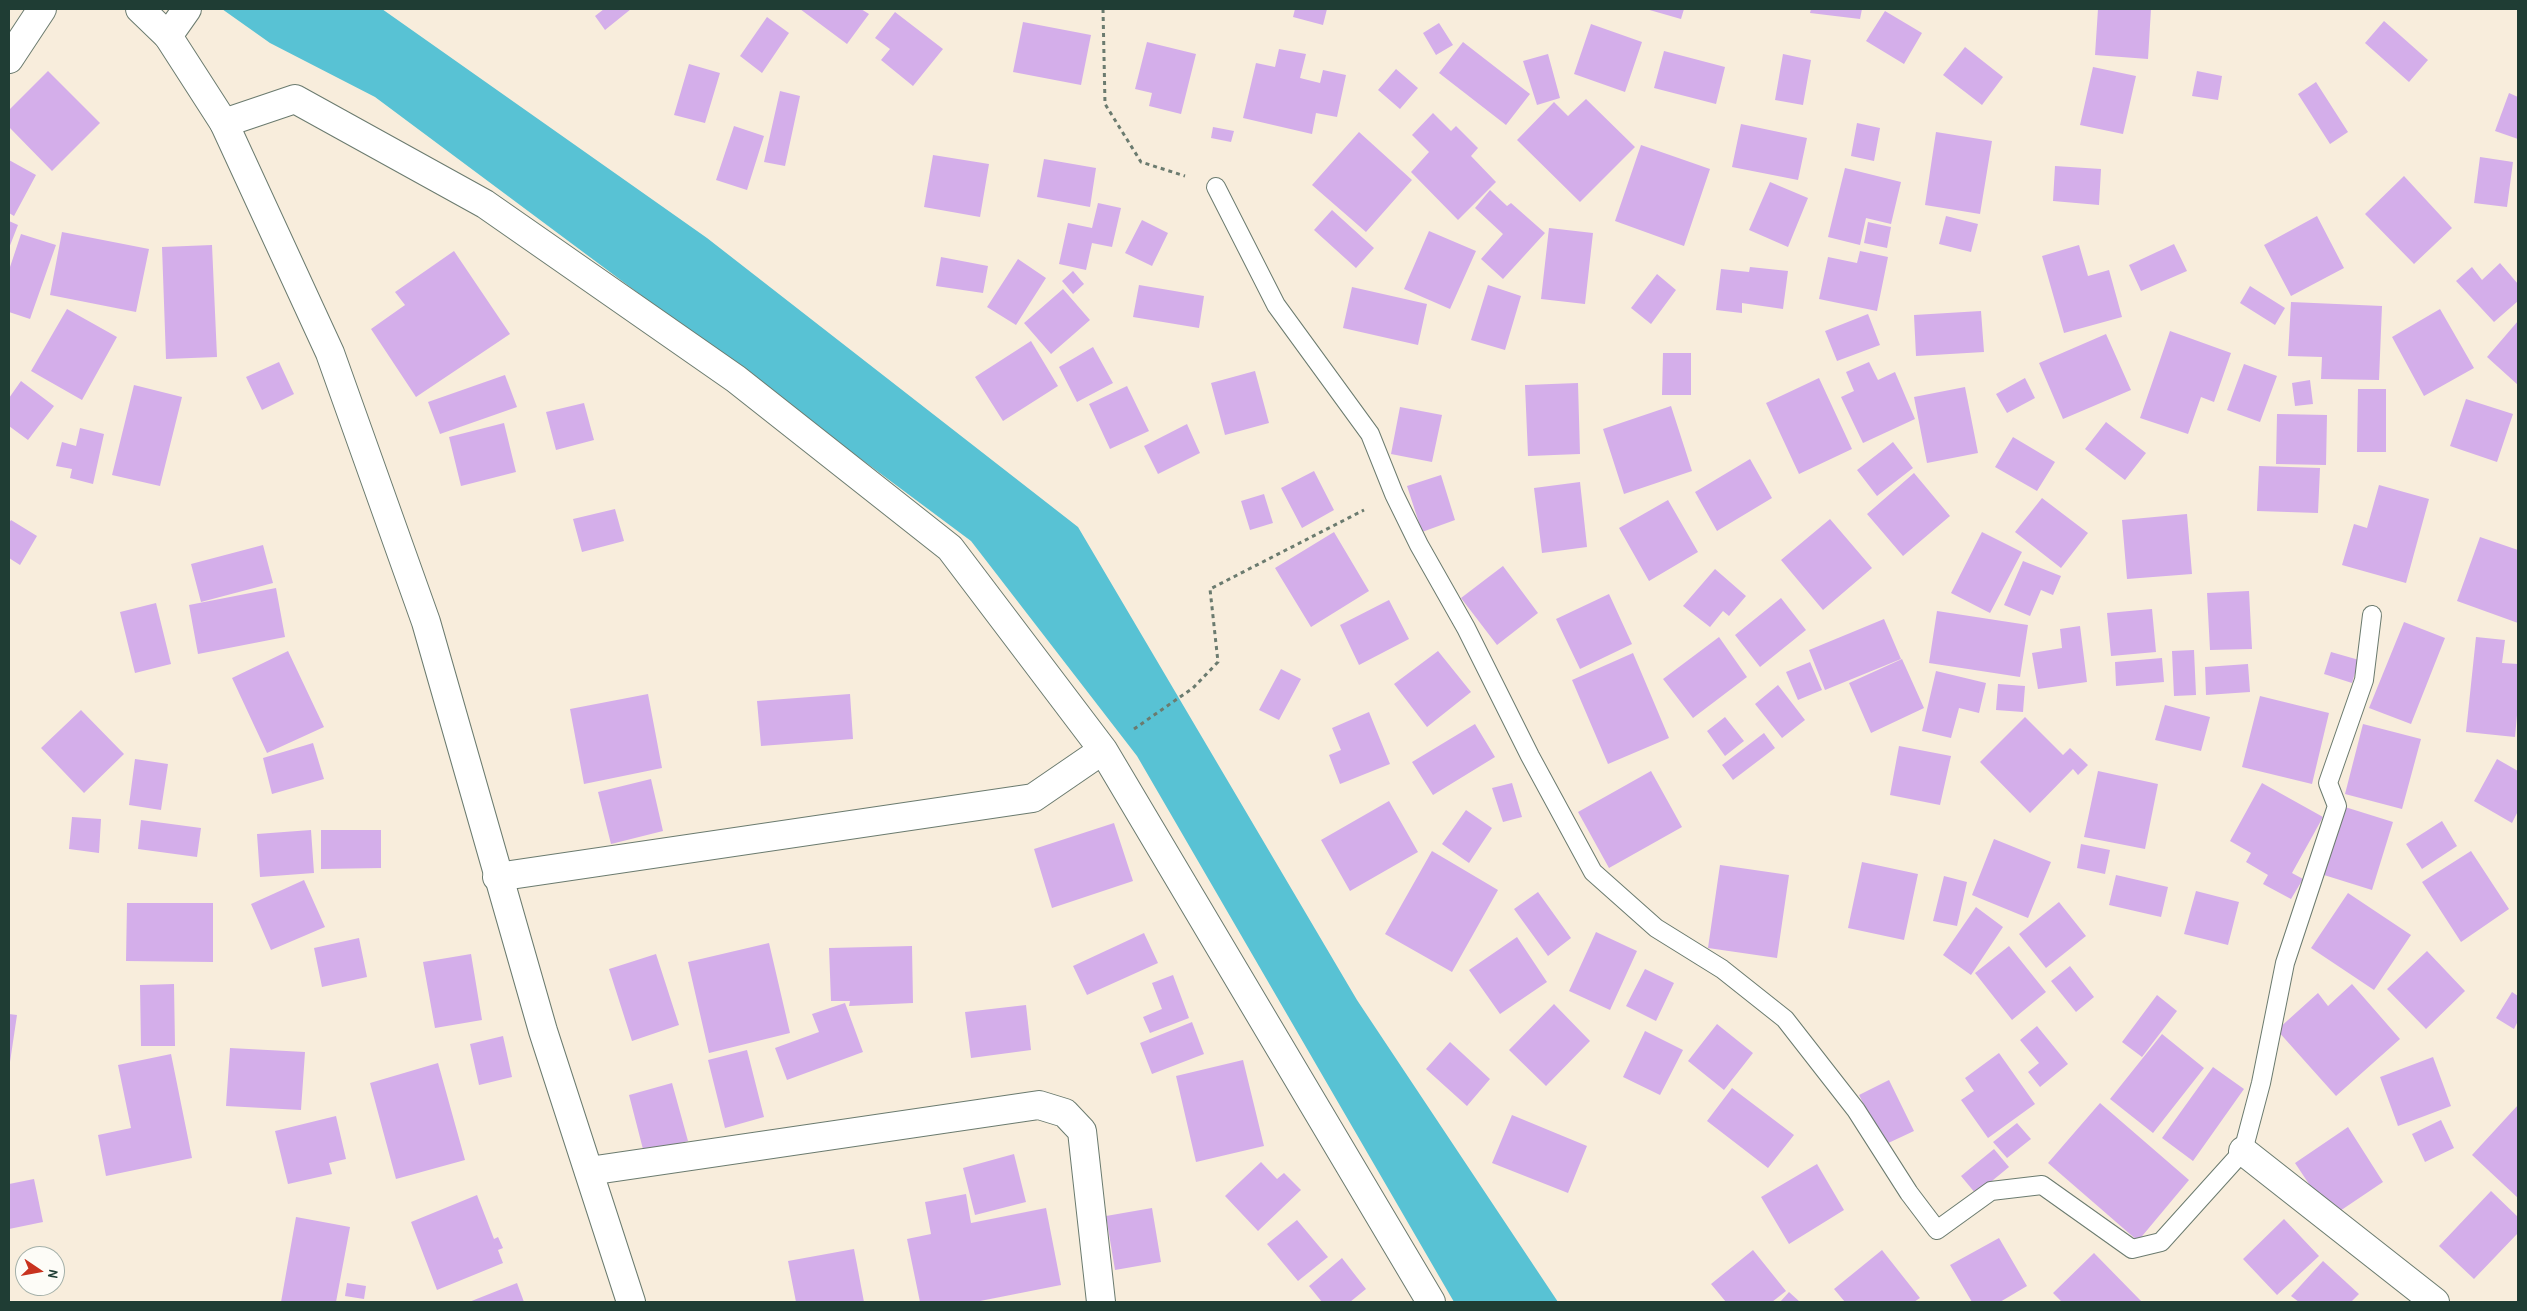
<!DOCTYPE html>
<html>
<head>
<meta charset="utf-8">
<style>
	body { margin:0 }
	#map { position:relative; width:2527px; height:1311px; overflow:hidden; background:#f8eddc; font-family:"Patrick Hand",sans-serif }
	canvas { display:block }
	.frame { position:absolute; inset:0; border:10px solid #1f3d34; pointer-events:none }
	.north { position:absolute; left:15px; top:1246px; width:50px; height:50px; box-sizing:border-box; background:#fdfcf7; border:1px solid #a4b0a9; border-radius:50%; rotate:102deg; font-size:14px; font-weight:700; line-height:20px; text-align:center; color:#1f3d34 }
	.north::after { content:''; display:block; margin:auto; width:18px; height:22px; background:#c8321e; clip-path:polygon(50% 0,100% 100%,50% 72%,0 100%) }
</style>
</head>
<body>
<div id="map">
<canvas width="2527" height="1311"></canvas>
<div class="frame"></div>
<div class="north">N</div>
</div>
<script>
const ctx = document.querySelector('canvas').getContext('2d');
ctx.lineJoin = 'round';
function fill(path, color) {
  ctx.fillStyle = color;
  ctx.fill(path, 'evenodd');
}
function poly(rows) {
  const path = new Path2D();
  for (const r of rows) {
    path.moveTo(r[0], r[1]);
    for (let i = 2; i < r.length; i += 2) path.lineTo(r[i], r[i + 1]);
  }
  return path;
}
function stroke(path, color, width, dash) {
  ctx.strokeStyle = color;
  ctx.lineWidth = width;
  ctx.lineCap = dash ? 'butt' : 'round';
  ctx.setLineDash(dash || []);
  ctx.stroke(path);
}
fill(poly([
	[222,9,382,9,707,238,1078,527,1357,1000,1558,1302,1454,1302,1137,756,971,541,375,97,270,43]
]), '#58c2d4');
fill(poly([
	[604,9,631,9,605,30,595,16],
	[800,9,861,9,869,14,847,44],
	[1295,9,1327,9,1323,25,1293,17],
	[1646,9,1684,9,1681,19],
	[1811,9,1862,9,1860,19,1810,13],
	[2098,9,2151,9,2148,59,2095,55],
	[1885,11,1922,33,1904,64,1866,41],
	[895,12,943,49,913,86,881,60,890,49,875,38],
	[767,17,789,33,762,73,740,56],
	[2384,21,2428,60,2409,82,2365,43],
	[1023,22,1091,35,1081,85,1013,72],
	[1439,23,1453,45,1436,55,1423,33],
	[1591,24,1642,42,1625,92,1574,74],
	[1147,42,1196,54,1181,114,1149,106,1152,93,1135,89],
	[1463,42,1530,94,1506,125,1439,73],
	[1965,47,2003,77,1982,105,1943,75],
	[1279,49,1306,54,1300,78,1320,83,1323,70,1346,75,1337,117,1316,113,1312,134,1243,118,1256,63,1275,67],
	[1664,51,1725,67,1716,104,1654,88],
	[1548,54,1560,98,1537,105,1523,61],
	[1783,54,1811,60,1803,105,1775,100],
	[689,64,720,73,705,123,674,115],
	[2093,67,2136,76,2123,134,2080,125],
	[1396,69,1418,88,1400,109,1378,90],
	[48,71,100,123,52,171,9,127,9,110],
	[2197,71,2222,76,2218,100,2192,96],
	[2316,82,2348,132,2330,144,2298,94],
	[780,91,800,96,785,166,764,162],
	[2509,93,2518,97,2518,139,2495,131],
	[1586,99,1635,147,1580,202,1517,140,1554,102,1568,116],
	[1433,113,1451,131,1456,126,1478,148,1471,156,1496,182,1458,220,1411,172,1429,152,1412,135],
	[1857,123,1880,128,1874,161,1851,156],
	[1741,124,1807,138,1798,180,1732,167],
	[734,126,764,136,747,190,716,180],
	[1213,127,1234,131,1231,142,1211,138],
	[1359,132,1412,180,1366,232,1312,185],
	[1936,132,1992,141,1980,214,1925,205],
	[1641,145,1710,169,1684,246,1615,221],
	[933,155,989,164,980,217,924,207],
	[2480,157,2513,162,2507,207,2474,203],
	[1044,159,1096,168,1090,207,1037,197],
	[9,160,36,175,14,216,9,213],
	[2055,166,2101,169,2099,205,2053,201],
	[1845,168,1901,182,1891,224,1866,218,1860,245,1828,237],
	[2404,176,2452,228,2414,264,2365,214],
	[1770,182,1808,198,1788,247,1749,230],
	[1490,190,1507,206,1511,203,1545,233,1503,279,1481,259,1503,234,1475,208],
	[1098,203,1121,208,1112,247,1092,243,1086,270,1059,264,1068,223,1092,228],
	[1332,210,1374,248,1356,268,1314,230],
	[1946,216,1978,224,1971,252,1939,244],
	[2317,216,2344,268,2291,296,2264,245],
	[1142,220,1168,233,1152,266,1125,253],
	[9,221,18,225,9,248],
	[1868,222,1891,227,1887,248,1864,243],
	[1549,228,1593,233,1585,304,1541,299],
	[1429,231,1476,251,1450,309,1404,289],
	[62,232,149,249,136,312,50,295],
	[21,234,56,245,30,319,9,312,9,270],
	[2174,244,2187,271,2141,291,2129,265],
	[212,245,217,357,166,359,162,247],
	[2079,245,2088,276,2109,270,2122,317,2064,333,2042,256],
	[454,251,510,334,416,397,371,329,405,305,395,292],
	[1860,251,1888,257,1877,311,1819,299,1828,257,1857,263],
	[941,257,988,266,983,293,936,286],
	[1018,259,1046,278,1016,325,987,307],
	[2500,263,2518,284,2518,301,2494,322,2456,281,2472,267,2482,280],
	[1750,267,1788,271,1783,309,1742,303,1742,313,1716,310,1721,269,1749,272],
	[1073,271,1084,284,1073,294,1062,281],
	[1657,274,1676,290,1651,324,1631,308],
	[1139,285,1204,296,1199,328,1133,317],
	[1488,285,1521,296,1505,350,1471,340],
	[2250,286,2285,308,2275,325,2240,303],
	[1352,287,1427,304,1418,345,1343,328],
	[1063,289,1090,320,1051,354,1024,323],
	[2291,302,2382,306,2379,380,2321,379,2322,357,2288,356],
	[67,309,117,337,82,400,31,371],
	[2440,309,2474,368,2424,396,2392,337],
	[1981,311,1984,352,1916,356,1914,315],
	[1868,314,1880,345,1837,361,1825,331],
	[2518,321,2518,385,2487,357],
	[2170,331,2231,353,2214,402,2201,397,2188,434,2140,418],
	[2106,334,2131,390,2063,419,2039,363],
	[1031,341,1058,386,1003,421,975,377],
	[1093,347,1113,383,1077,402,1059,367],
	[1663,353,1691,353,1691,395,1662,395],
	[279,362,294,394,262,410,246,377],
	[1869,362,1878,380,1895,372,1915,419,1863,443,1841,397,1854,391,1846,372],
	[2244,364,2277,376,2260,422,2227,410],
	[1255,371,1269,423,1225,435,1211,383],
	[505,375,517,407,440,434,428,402],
	[1819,378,1852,449,1799,474,1766,403],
	[2025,378,2035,398,2007,413,1996,394],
	[2310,380,2313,404,2295,406,2292,383],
	[21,381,54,406,28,440,9,426,9,398],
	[1578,383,1580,454,1528,456,1525,385],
	[134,385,182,397,160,486,112,475],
	[1127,386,1149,431,1110,449,1089,404],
	[1965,387,1978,453,1927,463,1914,397],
	[2358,389,2386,389,2386,452,2357,452],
	[2466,399,2513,414,2497,462,2450,446],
	[584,403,594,440,556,450,546,412],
	[1671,406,1692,471,1624,494,1603,429],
	[1400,407,1442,415,1432,462,1391,454],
	[2277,414,2327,415,2326,465,2276,464],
	[2106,422,2146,453,2125,480,2085,449],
	[504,423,516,472,461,486,449,437],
	[1187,424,1200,453,1158,474,1144,446],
	[80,428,104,434,93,484,70,478,72,469,56,466,62,442,76,446],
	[2013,437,2055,462,2037,491,1995,467],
	[1893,442,1913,468,1877,496,1857,470],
	[1750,459,1772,498,1717,531,1695,492],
	[2259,466,2320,468,2318,513,2257,511],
	[1314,471,1334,510,1302,528,1281,488],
	[1914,473,1950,516,1903,556,1867,514],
	[1441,475,1455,520,1422,532,1407,486],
	[1580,482,1587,547,1542,553,1534,488],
	[2379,485,2429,499,2406,583,2342,565,2354,524,2367,528],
	[1264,494,1273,523,1250,530,1241,501],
	[2042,498,2088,533,2061,568,2015,532],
	[1668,500,1698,552,1649,581,1619,528],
	[615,509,624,541,582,552,573,519],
	[2187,514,2192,574,2127,579,2122,520],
	[1830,519,1872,568,1823,610,1781,560],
	[11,520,37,536,20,565,9,558,9,523],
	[1334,532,1369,591,1311,627,1275,568],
	[1982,532,2022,552,1990,613,1951,593],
	[2480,537,2518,550,2518,623,2457,601],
	[263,545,273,583,201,602,191,564],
	[2023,561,2061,576,2053,595,2041,590,2030,616,2004,605],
	[1503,566,1538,613,1497,645,1461,598],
	[1715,569,1746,596,1729,616,1723,611,1710,627,1683,606],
	[276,588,285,637,198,654,189,605],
	[2249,591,2252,649,2210,650,2207,593],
	[1609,594,1632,644,1580,669,1556,619],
	[1781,598,1806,630,1760,667,1735,635],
	[1389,600,1409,639,1359,665,1340,625],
	[156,603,171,664,135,673,120,612],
	[2152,609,2156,652,2111,656,2107,613],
	[1937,611,2028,625,2020,677,1929,663],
	[1884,619,1901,659,1825,690,1809,650],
	[2404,622,2445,638,2411,724,2369,708],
	[2080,626,2087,682,2038,689,2032,653,2062,648,2060,629],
	[1719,637,1747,677,1693,718,1663,679],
	[2476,637,2505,640,2502,663,2518,664,2518,704,2515,737,2466,732],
	[2194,650,2196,695,2174,696,2172,651],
	[288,651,324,727,267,753,232,678],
	[1438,651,1471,692,1427,727,1394,684],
	[2331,652,2359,660,2352,683,2324,674],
	[1633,653,1669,738,1608,764,1572,680],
	[2162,658,2164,682,2116,686,2115,662],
	[1902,659,1924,708,1871,733,1849,683],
	[1810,662,1822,690,1798,700,1786,672],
	[2248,664,2250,692,2206,695,2205,667],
	[1281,669,1301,679,1279,720,1259,710],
	[1936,671,1986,683,1979,713,1959,708,1951,738,1922,731],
	[1998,684,2025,686,2023,712,1996,710],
	[1778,685,1805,720,1782,738,1755,704],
	[648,694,662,768,584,784,570,709],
	[850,694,853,739,761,746,757,701],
	[2260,696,2329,713,2312,784,2242,767],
	[2165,705,2210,717,2201,751,2155,740],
	[81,710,124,754,84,793,41,748],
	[1369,712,1390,764,1340,784,1329,755,1341,750,1332,728],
	[1725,717,1744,741,1725,756,1707,731],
	[2025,717,2063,755,2070,748,2088,765,2078,775,2073,769,2030,813,1980,762],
	[1475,724,1495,757,1433,795,1412,762],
	[2363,724,2421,739,2402,809,2345,794],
	[1764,733,1775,748,1733,780,1722,765],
	[313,743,324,779,272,794,263,758],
	[1899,746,1951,756,1940,805,1890,795],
	[135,759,168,764,161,810,129,805],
	[2497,759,2518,771,2518,811,2512,823,2474,801],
	[1651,771,1682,827,1609,868,1578,812],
	[2098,771,2158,784,2145,849,2084,837],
	[651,779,663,831,611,844,598,792],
	[1512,783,1522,817,1503,822,1492,788],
	[2262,783,2323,817,2292,873,2303,879,2291,899,2263,884,2268,875,2246,862,2251,853,2230,841],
	[1389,801,1418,852,1350,891,1321,840],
	[2345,807,2393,822,2372,890,2324,875],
	[1466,810,1492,828,1469,863,1442,844],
	[72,817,101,819,99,853,69,849],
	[141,820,201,828,197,857,138,849],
	[2442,821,2457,846,2422,869,2406,844],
	[1114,823,1133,881,1052,908,1034,849],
	[311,830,314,873,260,877,257,834],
	[321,830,381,830,381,868,321,869],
	[1994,839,2051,862,2028,918,1972,895],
	[2081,844,2110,850,2105,874,2077,868],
	[1432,851,1498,890,1452,972,1385,934],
	[2471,851,2509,909,2461,942,2422,882],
	[1862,862,1918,874,1904,940,1848,928],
	[1720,865,1789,875,1777,958,1708,948],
	[2116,875,2168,887,2161,917,2109,905],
	[1944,876,1967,882,1957,926,1933,921],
	[304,880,325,927,271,950,251,904],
	[2196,891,2239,902,2228,945,2184,934],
	[1538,892,1571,938,1548,956,1514,909],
	[2348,893,2411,935,2374,990,2311,948],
	[2059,902,2086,936,2046,968,2019,934],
	[127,903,213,903,213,962,126,961],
	[1976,907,2003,927,1971,975,1943,955],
	[1596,932,1637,951,1610,1010,1569,991],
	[1144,933,1158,963,1087,995,1073,966],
	[1517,937,1547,982,1500,1014,1469,970],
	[359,938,367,977,322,987,314,948],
	[769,943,790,1033,709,1053,688,962],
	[912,946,913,1003,849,1006,850,1001,831,1001,829,948],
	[2009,946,2046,992,2012,1020,1975,973],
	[2427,951,2465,991,2426,1029,2387,989],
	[471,954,482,1020,435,1028,423,962],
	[656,954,679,1025,632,1041,609,969],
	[2070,966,2094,997,2076,1012,2051,981],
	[1645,969,1674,983,1656,1021,1626,1006],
	[1173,975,1189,1018,1150,1033,1143,1017,1162,1009,1152,983],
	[174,984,175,1046,141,1046,140,985],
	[2352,984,2400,1039,2336,1096,2277,1030,2318,993,2328,1006],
	[2512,992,2518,996,2518,1021,2514,1029,2496,1018],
	[2157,995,2177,1011,2142,1057,2122,1042],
	[845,1003,863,1052,787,1080,775,1048,819,1032,812,1014],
	[1554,1004,1590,1041,1546,1086,1509,1050],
	[1026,1005,1031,1050,971,1058,965,1012],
	[9,1014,17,1015,10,1062,9,1062],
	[1192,1022,1204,1054,1152,1074,1140,1043],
	[1717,1024,1753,1053,1724,1090,1688,1061],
	[2037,1026,2068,1064,2040,1087,2028,1072,2039,1063,2020,1040],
	[1645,1031,1683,1050,1660,1095,1623,1077],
	[2162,1034,2204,1068,2153,1133,2110,1099],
	[503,1036,512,1077,479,1085,470,1044],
	[1450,1042,1490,1079,1467,1106,1426,1069],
	[230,1048,305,1052,301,1110,226,1106],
	[747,1050,764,1117,725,1128,708,1060],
	[1999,1053,2035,1104,1988,1138,1961,1100,1974,1091,1965,1078],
	[171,1054,192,1158,106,1176,98,1135,131,1128,118,1065],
	[2433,1057,2451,1106,2398,1126,2380,1077],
	[1243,1060,1264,1146,1196,1162,1176,1076],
	[438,1063,465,1160,396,1179,370,1083],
	[2213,1067,2244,1089,2193,1161,2162,1138],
	[1889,1080,1914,1131,1884,1145,1859,1095],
	[672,1083,688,1141,644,1153,629,1095],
	[1732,1088,1794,1135,1768,1168,1707,1121],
	[2100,1103,2189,1180,2138,1241,2048,1163],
	[2518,1105,2518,1198,2472,1155],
	[1512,1115,1587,1146,1568,1193,1492,1163],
	[336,1116,346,1159,329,1163,332,1174,288,1184,275,1131],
	[2441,1120,2454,1148,2425,1162,2412,1134],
	[2017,1123,2031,1139,2007,1158,1993,1142],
	[2348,1127,2383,1182,2331,1217,2295,1163],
	[1994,1149,2009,1167,1976,1194,1961,1176],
	[1014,1154,1026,1202,975,1215,963,1168],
	[1261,1162,1277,1179,1284,1173,1301,1190,1258,1231,1225,1196],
	[1817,1164,1844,1210,1789,1244,1761,1197],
	[34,1179,43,1222,9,1229,9,1184],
	[2491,1191,2518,1217,2518,1233,2474,1279,2439,1246],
	[966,1194,971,1223,1046,1208,1061,1285,975,1302,920,1302,907,1239,931,1234,925,1202],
	[477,1195,494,1239,498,1237,503,1248,498,1250,503,1263,437,1290,411,1222],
	[1152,1208,1161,1262,1115,1270,1106,1216],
	[296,1217,350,1227,336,1302,281,1302],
	[2284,1219,2319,1256,2277,1295,2243,1259],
	[1297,1220,1328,1257,1298,1281,1267,1244],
	[1999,1238,2027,1286,2000,1302,1972,1302,1950,1265],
	[854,1249,864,1302,796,1302,788,1261],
	[1753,1250,1786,1291,1772,1302,1726,1302,1711,1284],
	[1882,1250,1920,1298,1914,1302,1845,1302,1834,1289],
	[2094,1253,2142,1302,2062,1302,2053,1293],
	[1342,1258,1366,1289,1350,1302,1322,1302,1309,1286],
	[2323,1261,2359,1294,2351,1302,2299,1302,2291,1296],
	[347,1283,366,1286,364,1299,345,1296],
	[517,1283,524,1302,469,1302],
	[1789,1292,1800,1302,1780,1302]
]), '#d4aeea');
const service = poly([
	[1216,187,1276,305,1370,434,1394,494,1419,545,1466,628,1530,756,1593,872,1656,928,1722,969,1785,1019,1856,1110,1909,1193,1937,1230,1991,1191,2042,1185,2132,1249,2161,1242,2243,1151,2261,1083,2285,963,2337,806,2328,783,2364,680,2372,615]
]);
const minor = poly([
	[168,36,187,9],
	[9,59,42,9],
	[224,123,295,99,485,204,736,379,950,548,1103,750,1431,1302],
	[497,877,1033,798,1103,750],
	[2243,1151,2435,1302],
	[589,1171,1039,1105,1065,1113,1082,1131,1101,1302]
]);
const tertiary = poly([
	[140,9,168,36,224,123,330,353,426,622,543,1031,631,1302]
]);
stroke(service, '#6b7b6f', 20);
stroke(minor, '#6b7b6f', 30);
stroke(tertiary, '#6b7b6f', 30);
stroke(poly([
	[1103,9,1105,104,1141,162,1185,176],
	[1134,729,1193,688,1218,662,1210,589,1364,510]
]), '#6b7b6f', 3, [4, 4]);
stroke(service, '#fff', 18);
stroke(minor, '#fff', 28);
stroke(tertiary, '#fff', 28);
</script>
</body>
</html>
